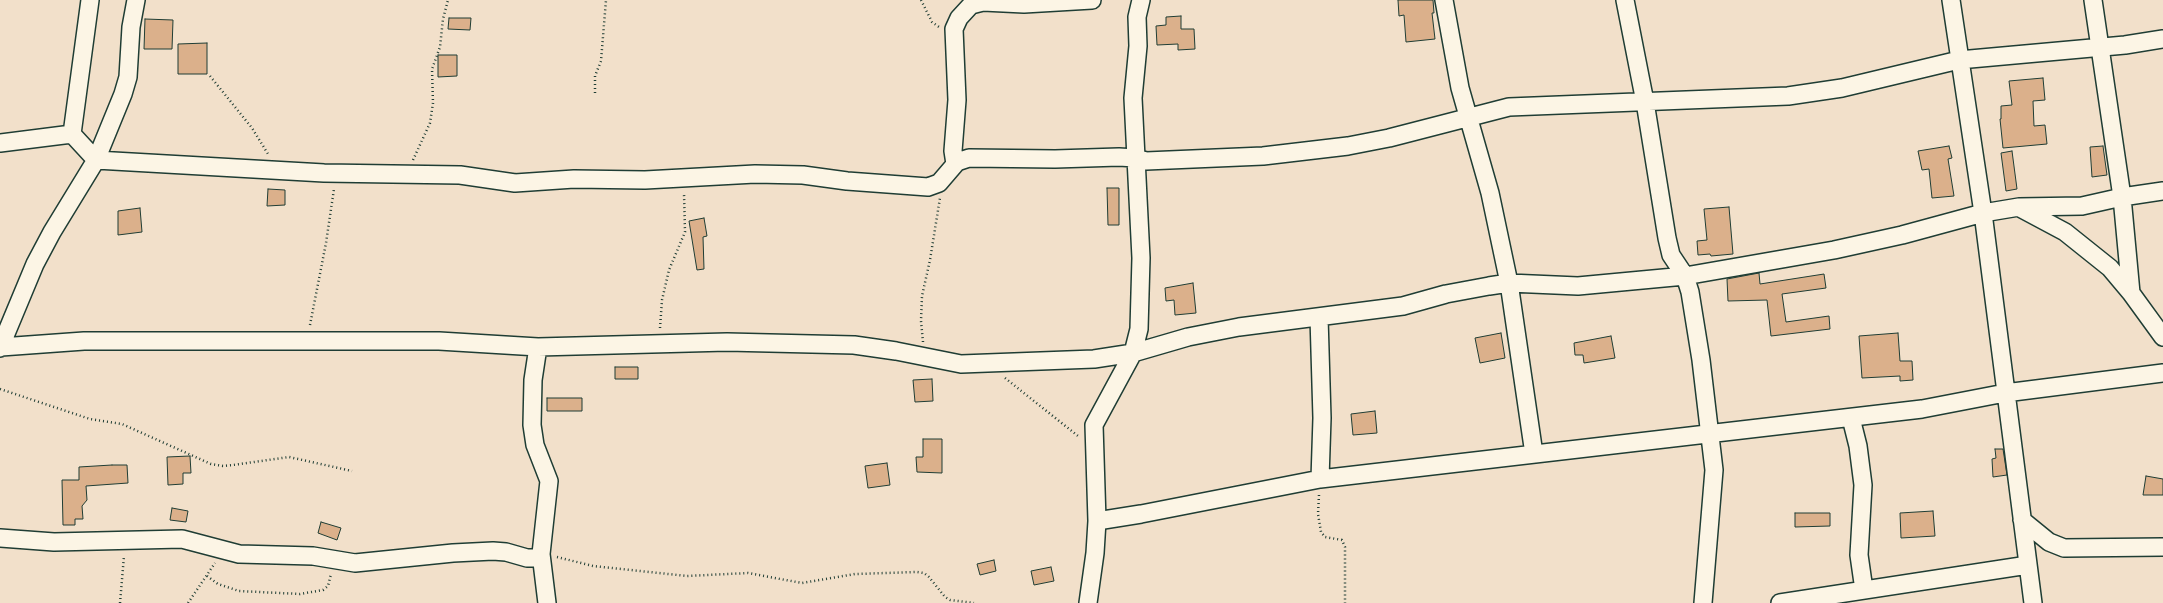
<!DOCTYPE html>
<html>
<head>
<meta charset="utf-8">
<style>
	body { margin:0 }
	canvas { display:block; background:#f2e0ca }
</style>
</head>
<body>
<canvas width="2163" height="603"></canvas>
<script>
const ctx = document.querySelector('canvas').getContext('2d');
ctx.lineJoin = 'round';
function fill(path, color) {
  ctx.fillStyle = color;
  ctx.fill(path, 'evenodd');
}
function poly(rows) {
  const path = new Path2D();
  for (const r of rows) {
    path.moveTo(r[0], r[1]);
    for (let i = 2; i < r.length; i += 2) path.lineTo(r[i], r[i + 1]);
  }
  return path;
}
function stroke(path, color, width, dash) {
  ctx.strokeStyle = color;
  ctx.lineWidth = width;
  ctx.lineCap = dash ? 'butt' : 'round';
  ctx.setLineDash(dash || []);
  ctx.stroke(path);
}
const building = poly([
	[1398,0,1433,0,1434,13,1432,13,1435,39,1406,42,1404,15,1399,16,1398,0],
	[1181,16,1181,29,1194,29,1195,49,1178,50,1178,44,1157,45,1156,26,1166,25,1166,17,1181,16],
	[449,18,471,18,470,30,448,29,449,18],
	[145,19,173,20,172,49,144,49,145,19],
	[207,43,207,74,178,74,178,44,207,43],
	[438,55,457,55,457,76,438,77,438,55],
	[2043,78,2045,100,2033,101,2034,126,2045,125,2047,144,2003,148,2000,119,2001,119,2001,106,2012,105,2009,81,2043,78],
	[1949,146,1952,158,1948,159,1954,196,1932,198,1929,169,1922,170,1918,151,1949,146],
	[2103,146,2107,175,2092,177,2090,147,2103,146],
	[2012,151,2017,189,2006,191,2001,153,2012,151],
	[1107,188,1119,188,1119,225,1108,225,1107,188],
	[268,189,285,190,285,205,267,206,268,189],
	[1729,207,1733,254,1711,256,1710,254,1698,255,1697,241,1707,240,1704,209,1729,207],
	[140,208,142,232,118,235,118,211,140,208],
	[704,218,707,236,703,237,704,269,697,270,689,221,704,218],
	[1759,273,1760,284,1824,274,1826,288,1782,294,1786,322,1829,316,1830,329,1771,336,1767,300,1728,301,1727,279,1759,273],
	[1193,283,1196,313,1175,315,1174,300,1166,301,1165,288,1193,283],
	[1501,333,1505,358,1480,363,1475,338,1501,333],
	[1898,333,1900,361,1912,361,1913,380,1900,381,1900,376,1862,378,1859,336,1898,333],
	[1611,336,1615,358,1584,363,1583,355,1575,355,1574,343,1611,336],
	[615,367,638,367,638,379,615,379,615,367],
	[932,379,933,401,915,402,913,380,932,379],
	[547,398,582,398,582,411,547,411,547,398],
	[1375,411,1377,433,1353,435,1351,414,1375,411],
	[923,439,942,439,942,473,917,472,916,457,923,457,923,439],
	[1995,449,2003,449,2007,475,1993,477,1992,459,1996,458,1995,449],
	[190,456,191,473,183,473,183,484,168,485,167,457,190,456],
	[887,463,890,485,868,488,865,466,887,463],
	[112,465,127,465,128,483,86,486,87,500,82,506,83,519,75,519,75,525,63,525,62,480,79,480,79,467,112,465],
	[2146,476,2163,479,2163,495,2143,495,2146,476],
	[172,508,188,511,186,522,170,520,172,508],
	[1933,511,1935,536,1901,538,1900,513,1933,511],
	[1795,513,1830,513,1830,526,1795,527,1795,513],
	[321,522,341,528,337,540,318,533,321,522],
	[994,560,996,571,980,575,977,564,994,560],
	[1051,567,1054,581,1034,585,1031,571,1051,567]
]);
fill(building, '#dbb08b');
stroke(building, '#1f3d34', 1);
const minor = poly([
	[1444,0,1460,88,1490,193,1509,283,1534,454],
	[1625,0,1645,102,1667,238,1671,255,1685,276,1690,292,1701,360,1714,470,1703,603],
	[1951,0,1983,213,2033,603],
	[2093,0,2122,197,2131,293],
	[72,134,90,0],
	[0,143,72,134,96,160,324,173,460,175,515,183,574,179,645,180,755,174,803,175,847,181,928,187,939,183,957,162,969,158,1055,159,1119,157,1135,158,1146,161,1263,156,1348,146,1389,138,1509,107,1788,96,1842,88,1959,60,2125,45,2163,39],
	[955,164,953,151,957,100,954,29,959,18,971,5,983,2,1024,4,1092,0],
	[2020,208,2065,232,2110,268,2131,293,2163,337],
	[1319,317,1322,418,1320,479],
	[1,347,84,341,439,341,538,347,727,342,854,345,896,351,961,364,1094,359,1133,353,1188,337,1239,327,1403,306,1446,294,1489,286,1509,283,1578,286,1685,276,1834,250,1902,235,1983,213,2019,207,2082,206,2122,197,2163,191],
	[538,347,533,380,532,425,535,445,549,481,541,554,547,603],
	[0,348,35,264,52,232,96,160,123,94,128,77,131,27,136,0],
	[1851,418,1858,446,1863,485,1859,555,1864,590],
	[2022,520,2049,542,2064,548,2163,547],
	[1097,521,1141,514,1320,479,1922,409,2005,393,2163,373],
	[0,538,54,542,182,539,239,554,313,556,355,563,453,553,493,551,506,552,527,558,541,558],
	[1088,603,1095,553,1097,521,1094,425,1133,353,1139,329,1141,258,1133,98,1138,46,1137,17,1141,0],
	[1780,603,2028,565]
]);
stroke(minor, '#1f3d34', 20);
stroke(poly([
	[921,0,932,22,939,27],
	[210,76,252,128,268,154],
	[595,93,595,76,601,61,606,0],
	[413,160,430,123,433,103,432,69,440,47,443,19,448,0],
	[310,325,326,243,334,189],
	[660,328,662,300,669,270,685,232,684,193],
	[923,342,921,321,922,296,930,260,940,198],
	[1005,378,1078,436],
	[0,389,90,419,122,424,211,464,223,466,233,465,289,457,352,471],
	[1319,495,1318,514,1321,532,1325,537,1342,540,1345,547,1345,603],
	[557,557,593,566,687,576,748,573,802,583,855,574,917,572,924,573,929,577,945,597,950,600,974,603],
	[207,576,218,584,239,591,300,594,323,590,328,586,331,574],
	[120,603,124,556],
	[188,603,215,563]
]), '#1f3d34', 2.5, [1, 3]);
stroke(minor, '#fcf5e5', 17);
</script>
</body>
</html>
